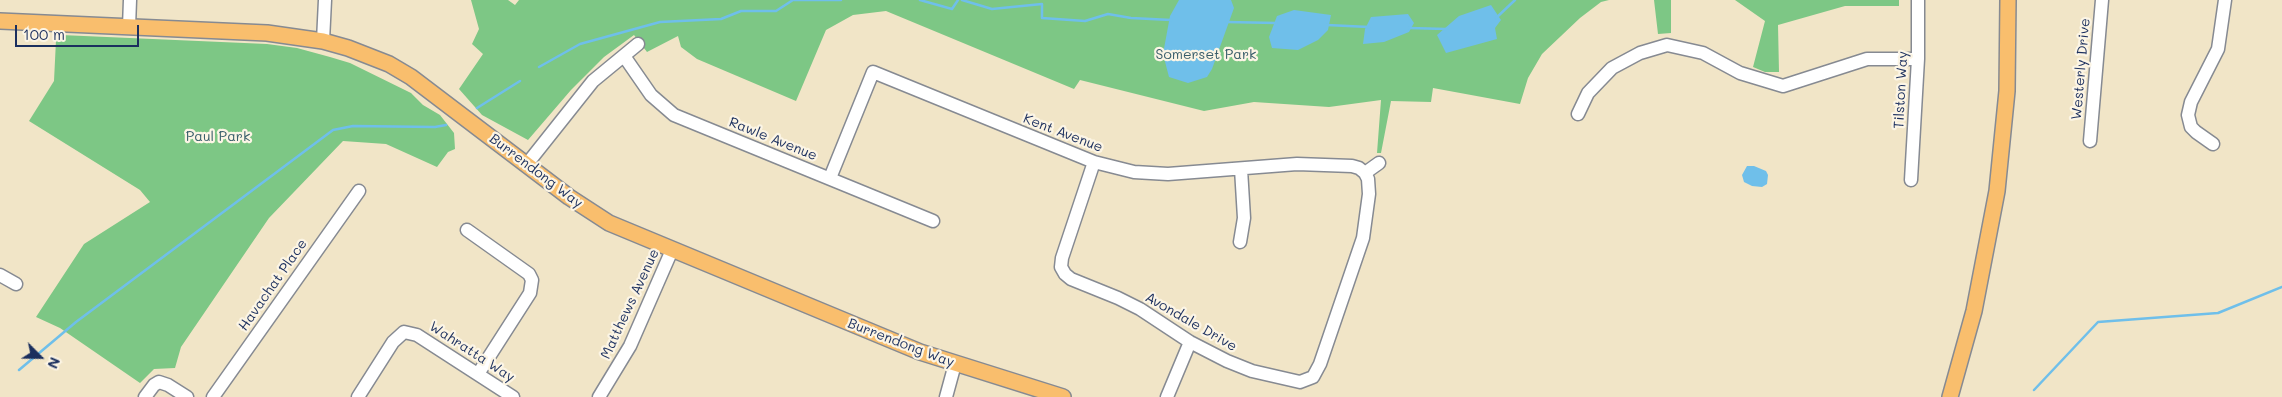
<!DOCTYPE html>
<html>
<head>
<meta charset="utf-8">
<style>
	body { margin:0 }
	#map { position:relative; width:2282px; height:397px; overflow:hidden; background:#f1e5c7; font-family:Mali,sans-serif }
	canvas { display:block }
	.north { position:absolute; left:15px; top:332px; width:50px; height:50px; -webkit-text-stroke:4px #fcf5e5; paint-order:stroke; rotate:113deg; font-size:14px; font-weight:700; line-height:20px; text-align:center; color:#1b2f5e }
	.north::after { content:''; display:block; margin:auto; width:18px; height:22px; background:#1b2f5e; clip-path:polygon(50% 0,100% 100%,50% 72%,0 100%) }
	.scale { position:absolute; left:15px; top:25px; width:124px; height:22px; box-sizing:border-box; border:2px solid #1b2f5e; border-top:0; padding-left:6px; font-size:15px; line-height:18px; white-space:nowrap; color:#1b2f5e; -webkit-text-stroke:4px #fcf5e5; paint-order:stroke }
</style>
</head>
<body>
<div id="map">
<canvas width="2282" height="397"></canvas>
<div class="north">N</div>
<div class="scale">100 m</div>
</div>
<script>
const ctx = document.querySelector('canvas').getContext('2d');
ctx.lineJoin = 'round';
function fill(path, color) {
  ctx.fillStyle = color;
  ctx.fill(path, 'evenodd');
}
function poly(rows) {
  const path = new Path2D();
  for (const r of rows) {
    path.moveTo(r[0], r[1]);
    for (let i = 2; i < r.length; i += 2) path.lineTo(r[i], r[i + 1]);
  }
  return path;
}
function stroke(path, color, width, dash) {
  ctx.strokeStyle = color;
  ctx.lineWidth = width;
  ctx.lineCap = dash ? 'butt' : 'round';
  ctx.setLineDash(dash || []);
  ctx.stroke(path);
}
function drawText(font, color, halo, rows, align = 'center') {
  ctx.font = font + ' Mali,sans-serif';
  ctx.lineWidth = 4.5;
  ctx.setLineDash([]);
  ctx.textBaseline = 'middle';
  ctx.strokeStyle = halo;
  ctx.fillStyle = color;
  for (const [text, x, y, turn = 0] of rows) {
    ctx.save();
    ctx.translate(x, y);
    ctx.rotate((+turn || 0) * Math.PI / 180);
    ctx.textAlign = isNaN(turn) ? turn : align;
    if (halo) ctx.strokeText(text, 0, 0);
    ctx.fillText(text, 0, 0);
    ctx.restore();
  }
}
fill(poly([
	[471,0,508,0,515,5,519,0,1609,0,1601,2,1580,18,1542,54,1528,78,1520,104,1433,88,1431,102,1391,101,1381,153,1377,153,1381,100,1329,107,1254,102,1204,111,1080,80,1074,89,886,11,853,15,826,30,796,101,697,59,681,47,678,36,647,52,634,35,604,57,571,90,528,140,482,115,459,89,483,54,472,44,479,29],
	[1654,0,1671,0,1671,33,1658,34],
	[1735,0,1899,0,1899,6,1845,6,1778,25,1779,72,1765,72,1753,67,1765,21],
	[61,35,267,44,297,48,330,57,350,63,411,93,423,105,440,115,454,133,455,149,448,152,437,167,386,144,343,141,269,218,181,347,175,368,154,369,140,383,60,328,36,317,84,244,150,202,140,190,29,121,54,81,56,40]
]), '#7dc785');
fill(poly([
	[1179,0,1231,0,1234,8,1212,69,1207,77,1188,83,1169,77,1163,54,1170,16],
	[1491,5,1501,20,1495,28,1497,39,1446,53,1437,35,1459,16],
	[1294,10,1331,15,1328,30,1318,40,1298,50,1272,48,1269,37,1277,16],
	[1408,14,1414,23,1409,32,1384,42,1363,44,1365,29,1371,17],
	[1747,166,1754,166,1766,171,1768,175,1767,184,1762,187,1752,186,1744,182,1742,175]
]), '#6fbfea');
stroke(poly([
	[920,0,952,9,958,0],
	[962,0,992,9,1042,4,1042,18,1085,21,1108,14,1131,18,1171,20],
	[1496,18,1515,0],
	[1227,22,1276,23],
	[1327,25,1369,27],
	[1409,28,1446,29],
	[539,67,580,44,660,22,721,19,741,11,776,11,793,0,841,0],
	[477,108,520,81],
	[19,370,76,322,333,130,353,126,435,127,446,125],
	[2034,390,2098,322,2218,313,2282,287]
]), '#6fbfea', 2.5);
const minor = poly([
	[129,27,130,0],
	[323,41,325,0],
	[624,56,651,95,674,115,933,221],
	[1578,114,1588,93,1612,68,1640,53,1667,45,1703,53,1740,73,1783,86,1867,59,1918,59],
	[2090,141,2102,0],
	[2213,144,2196,132,2191,127,2188,115,2191,102,2218,49,2225,0],
	[1094,162,1062,258,1061,267,1065,274,1071,279,1118,298,1140,309,1190,342,1227,361,1252,371,1300,382,1313,377,1320,364,1363,238,1369,194,1368,179,1365,173,1379,163],
	[527,164,593,81,638,44],
	[830,178,873,72,1094,162,1134,172,1168,174,1297,164,1352,166,1359,168,1365,173],
	[1911,180,1918,59,1918,0],
	[467,230,529,274,532,280,530,293,478,374],
	[1240,242,1244,218,1241,169],
	[0,275,16,284],
	[145,397,154,385,159,382,168,385,187,397],
	[213,397,359,191],
	[358,397,393,342,404,332,417,335,513,397],
	[599,397,630,346,672,250],
	[946,397,955,364],
	[1167,397,1190,342]
]);
const major = poly([
	[0,21,267,33,323,41,348,48,389,64,411,77,569,197,609,223,920,352,1063,397],
	[1950,397,1974,311,1997,191,2007,91,2008,0]
]);
stroke(minor, '#868a92', 15);
stroke(major, '#868a92', 18);
stroke(minor, '#fff', 12);
stroke(major, '#f9be6d', 15);
drawText('14px', '#385d6a', '#fcf5e5', [
	["Somerset Park",1206,55],
	["Paul Park",218,137]
]);
drawText('14px', '#1b2f5e', '#fcf5e5', [
	["Westerly Drive",2081,69,-85],
	["Tilston Way",1901,90,-87],
	["Kent Avenue",1063,133,21],
	["Rawle Avenue",773,139,22],
	["Burrendong Way",536,171,37],
	["Havachat Place",273,285,-55],
	["Matthews Avenue",630,304,-65],
	["Avondale Drive",1191,322,30],
	["Burrendong Way",901,343,21],
	["Wahratta Way",472,352,33]
]);
</script>
</body>
</html>
